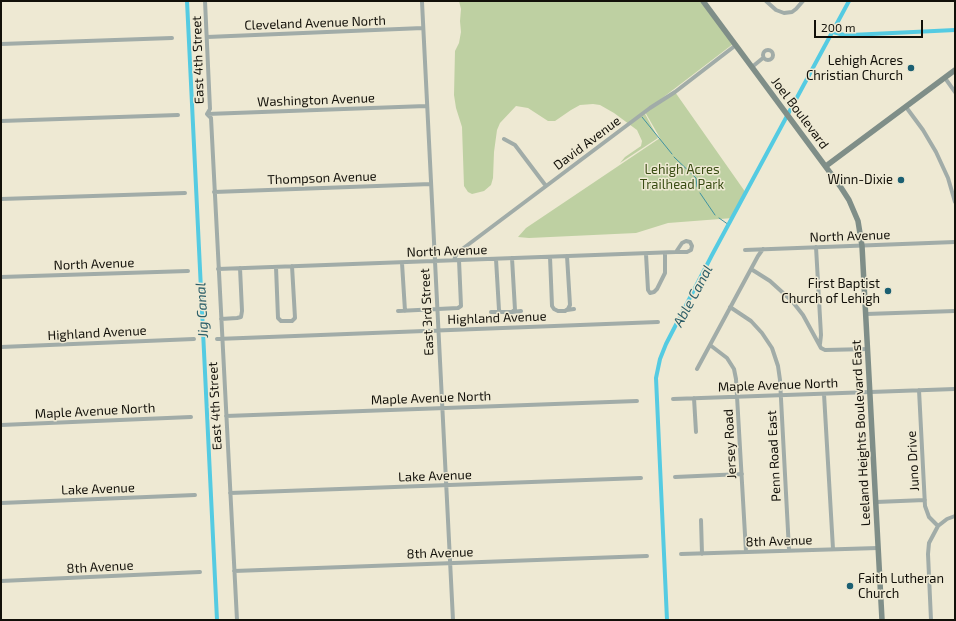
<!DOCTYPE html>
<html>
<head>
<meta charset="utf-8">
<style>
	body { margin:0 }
	#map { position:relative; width:956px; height:621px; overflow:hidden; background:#eee9d3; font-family:"Exo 2",sans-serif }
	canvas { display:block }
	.frame { position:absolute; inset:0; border:2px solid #121009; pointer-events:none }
	.scale { position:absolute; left:814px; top:20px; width:109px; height:18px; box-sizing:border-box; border:2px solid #121009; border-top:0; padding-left:5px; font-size:12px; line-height:14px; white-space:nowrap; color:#121009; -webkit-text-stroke:3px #eee9d3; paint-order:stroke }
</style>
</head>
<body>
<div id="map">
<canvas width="956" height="621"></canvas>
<div class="frame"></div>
<div class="scale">200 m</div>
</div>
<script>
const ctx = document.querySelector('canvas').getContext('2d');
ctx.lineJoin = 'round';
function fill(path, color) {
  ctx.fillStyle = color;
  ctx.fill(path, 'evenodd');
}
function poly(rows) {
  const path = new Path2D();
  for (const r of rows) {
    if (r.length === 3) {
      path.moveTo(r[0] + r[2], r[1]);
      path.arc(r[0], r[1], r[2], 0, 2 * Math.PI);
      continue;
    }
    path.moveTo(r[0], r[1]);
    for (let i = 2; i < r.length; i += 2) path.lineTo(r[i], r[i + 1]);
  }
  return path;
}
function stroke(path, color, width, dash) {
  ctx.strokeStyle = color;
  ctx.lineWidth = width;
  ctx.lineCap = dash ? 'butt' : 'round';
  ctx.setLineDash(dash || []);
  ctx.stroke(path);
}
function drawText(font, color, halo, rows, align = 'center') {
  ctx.font = font + ' "Exo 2",sans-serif';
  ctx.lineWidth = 3;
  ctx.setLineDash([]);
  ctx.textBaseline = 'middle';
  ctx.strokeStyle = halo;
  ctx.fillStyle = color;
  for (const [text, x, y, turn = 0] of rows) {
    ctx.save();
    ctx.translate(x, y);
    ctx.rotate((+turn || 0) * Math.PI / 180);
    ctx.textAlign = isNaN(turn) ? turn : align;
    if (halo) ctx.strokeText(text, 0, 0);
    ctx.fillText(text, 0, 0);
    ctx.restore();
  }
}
fill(poly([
	[459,1,700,1,733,44,644,112,658,138,620,163,625,157,641,146,642,141,637,130,614,113,600,105,593,104,580,105,571,110,555,121,548,121,528,108,516,106,500,123,497,130,494,152,493,178,491,185,484,191,472,194,468,192,464,186,462,127,456,108,454,95,455,51,459,43,461,32,460,21,461,9],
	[675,92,746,193,733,218,668,223,636,233,529,238,518,237,526,228,660,138,645,112]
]), '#bed0a2');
stroke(poly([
	[642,117,672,154],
	[674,157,696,178,697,187],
	[700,193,715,215],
	[719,218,729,225]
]), '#4093a1', 1);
stroke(poly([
	[187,1,217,620],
	[833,32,844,35,851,35,955,30],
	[667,620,656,378,660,359,666,344,712,255,849,1]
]), '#54cbe2', 4);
stroke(poly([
	[205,1,210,109,207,114,211,118,237,620],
	[766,1,776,10,784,13,792,12,796,9,803,1],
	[422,2,453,620],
	[207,37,423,28],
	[1,44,172,38],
	[768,55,5],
	[752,67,763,58],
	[945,78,955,92],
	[906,107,923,130,936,152,948,178,955,202],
	[207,114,426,106],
	[1,121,178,115],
	[504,139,515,145,546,186],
	[214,192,431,184],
	[1,199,185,193],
	[686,241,690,242,692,246,691,250,687,252,676,252,682,243,686,241],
	[816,247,821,335,820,344],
	[745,250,955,242],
	[646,254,648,290,650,293,654,292,657,289,665,273,665,253],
	[550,257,552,306,554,309,558,311,565,311,568,309,570,305,567,256],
	[512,258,515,310,513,311],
	[496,259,499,310,500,312],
	[454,260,457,253,650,108,675,92,736,45],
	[402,263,405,311],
	[276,267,278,318,281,321,292,321,295,318,292,266],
	[218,269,676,252],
	[751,269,770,281,792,301,803,315,821,348,825,350,868,349],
	[1,277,188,271],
	[730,307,751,321,762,333,772,348,778,366,780,380,789,550],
	[567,310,574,309],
	[398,311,458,308,461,306,459,260],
	[491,312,512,312,521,311],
	[866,314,955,311],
	[221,319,237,318,241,317,242,311,240,268],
	[217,339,658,322],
	[710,345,727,358,734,369,736,379,746,552],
	[1,347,194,339],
	[697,369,758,256,763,249],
	[919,390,925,506,929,517,938,526],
	[824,394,833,549],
	[694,398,696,432],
	[673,399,955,389],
	[226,416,637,401],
	[1,425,191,417],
	[675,477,742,474],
	[230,493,641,478],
	[876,502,925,500],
	[1,503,195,495],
	[701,520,702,554],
	[681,554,878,548],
	[234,571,647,556],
	[1,581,200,572],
	[931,620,928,554,929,543,938,526,947,519,955,516]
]), '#a1aca8', 4);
stroke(poly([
	[703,1,840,186,849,200,858,221,862,246,882,620],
	[826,166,955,70]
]), '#7f8e88', 5.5);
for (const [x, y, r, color] of [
	[911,68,4,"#1b5f72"],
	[901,180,4,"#1b5f72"],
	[888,291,4,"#1b5f72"],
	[850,586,4,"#1b5f72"]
]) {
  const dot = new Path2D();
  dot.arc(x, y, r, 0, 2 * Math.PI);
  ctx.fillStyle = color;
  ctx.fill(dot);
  stroke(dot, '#eee9d3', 1.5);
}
drawText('13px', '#121009', '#eee9d3', [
	["Cleveland Avenue North",315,23,-2],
	["East 4th Street",198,60,-92],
	["Washington Avenue",316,100,-2],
	["Joel Boulevard",800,113,53],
	["David Avenue",587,143,-37],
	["Thompson Avenue",322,178,-2],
	["North Avenue",850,236,-2],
	["North Avenue",447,251,-2],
	["North Avenue",94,264,-2],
	["East 3rd Street",427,312,-93],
	["Highland Avenue",497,318,-2],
	["Highland Avenue",97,333,-3],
	["Maple Avenue North",778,385,-2],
	["Maple Avenue North",431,398,-2],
	["East 4th Street",215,406,-93],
	["Maple Avenue North",95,411,-3],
	["Leeland Heights Boulevard East",861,433,-93],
	["Jersey Road",730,444,-93],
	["Penn Road East",774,456,-93],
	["Juno Drive",913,461,-93],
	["Lake Avenue",435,476,-2],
	["Lake Avenue",98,489,-2],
	["8th Avenue",779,541,-2],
	["8th Avenue",440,553,-2],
	["8th Avenue",100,567,-3]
]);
drawText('13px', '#121009', '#eee9d3', [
	["Lehigh Acres",903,61],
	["Christian Church",903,76],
	["Winn-Dixie",893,180],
	["First Baptist",880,284],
	["Church of Lehigh",880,299],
	["Faith Lutheran",858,579,"left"],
	["Church",858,594,"left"]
], 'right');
drawText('13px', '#3a4d14', '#eee9d3', [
	["Lehigh Acres",682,170],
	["Trailhead Park",682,185]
]);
drawText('italic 14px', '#2b5d67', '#eee9d3', [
	["Able Canal",693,296,-62],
	["Jig Canal",202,310,-93]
]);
</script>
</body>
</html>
